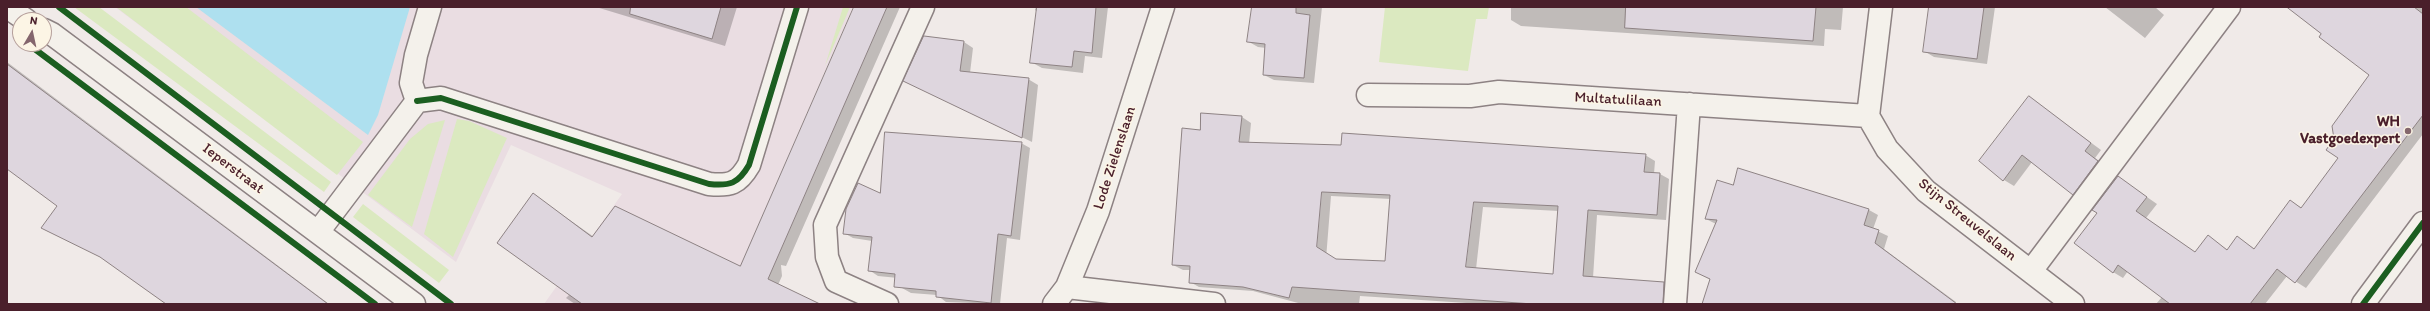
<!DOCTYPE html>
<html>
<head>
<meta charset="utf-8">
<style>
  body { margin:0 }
  #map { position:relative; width:2430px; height:311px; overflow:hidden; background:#f0eae8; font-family:Itim,sans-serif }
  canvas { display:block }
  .frame { position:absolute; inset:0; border:8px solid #4a1f2b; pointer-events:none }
  .north { position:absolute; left:12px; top:12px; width:40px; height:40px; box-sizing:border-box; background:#fcf5e5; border:1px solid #b59f9b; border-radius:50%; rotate:9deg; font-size:11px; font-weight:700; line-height:16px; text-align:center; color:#4a1f2b }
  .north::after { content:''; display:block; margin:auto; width:14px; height:18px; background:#84666d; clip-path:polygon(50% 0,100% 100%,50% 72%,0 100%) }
</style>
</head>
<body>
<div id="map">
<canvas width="2430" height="311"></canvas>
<div class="frame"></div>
<div class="north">N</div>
</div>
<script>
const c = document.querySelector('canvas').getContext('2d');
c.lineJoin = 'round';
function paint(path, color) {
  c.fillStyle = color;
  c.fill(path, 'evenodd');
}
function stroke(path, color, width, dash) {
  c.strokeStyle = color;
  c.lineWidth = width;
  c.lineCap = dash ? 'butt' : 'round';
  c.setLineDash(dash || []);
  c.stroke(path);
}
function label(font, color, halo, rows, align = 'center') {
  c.font = font + ' Itim,sans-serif';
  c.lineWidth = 3;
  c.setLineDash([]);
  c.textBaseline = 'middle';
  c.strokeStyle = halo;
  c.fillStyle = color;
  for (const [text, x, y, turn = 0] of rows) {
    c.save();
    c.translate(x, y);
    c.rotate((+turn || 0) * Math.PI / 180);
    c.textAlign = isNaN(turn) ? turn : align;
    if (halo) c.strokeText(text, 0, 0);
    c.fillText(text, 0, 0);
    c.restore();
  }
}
const built = new Path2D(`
  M115 7H853L740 267 792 304H544L622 194 511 145 456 262Z`);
const green = new Path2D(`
  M74 7H99L331 182 324 192Z
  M116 7H186L363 142 337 175Z
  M843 7H850L825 66Z
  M1385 7H1489L1487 19H1476L1468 71 1379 62Z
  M457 119 469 121 507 138 453 257 424 234Z
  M445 120 412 227 368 195 410 139 428 124Z
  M363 204 449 270 439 283 353 217Z`);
const water = new Path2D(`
  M196 7H410L378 115 368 135Z`);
const shadow = new Path2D(`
  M596 7H737L725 46Z
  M855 7H900L786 266 781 265 782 276 778 285 807 304H575L566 298 570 294 534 195 594 237 741 267Z
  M1036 7H1108L1102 58 1085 56 1083 73 1042 68 1031 62 1038 12 1035 10Z
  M1253 7H1322L1314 83 1274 80 1264 75 1266 48 1258 47 1249 42Z
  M1508 7H1843L1841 30 1825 29 1824 46 1521 26 1511 20V7Z
  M1930 7H1995L1987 64 1934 57 1924 51Z
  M2105 7H2155L2164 15 2145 38Z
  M2289 7H2423V134L2306 288 2287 276 2265 304H2156L2162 297 2128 271 2123 278 2113 272 2098 213 2118 177 2157 204 2146 218 2196 253 2208 237 2228 250 2238 238 2255 249 2290 201 2302 208 2339 158 2335 139 2371 75Z
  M964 42 973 48 970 73 1028 79 1038 85 1032 142 915 86Z
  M7 62 329 304H168L141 286 104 258 59 206 7 168Z
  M2029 97 2101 150 2095 158 2108 167 2084 200 2032 162 2014 186 2004 180Z
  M1242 117 1251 123 1249 144 1645 155 1655 161 1654 174H1660L1669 179 1666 220 1597 215 1593 278 1660 304H1482L1360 296 1359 304H1302L1253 291 1199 287 1190 282 1191 270H1183L1173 265 1201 131ZM1331 196 1391 199 1386 262 1326 259ZM1483 207 1559 211 1554 275 1476 269Z
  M1021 143 1030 148 1020 240 1007 238 1000 304 946 302 937 295 911 293 902 288 908 279 878 276 869 270 872 241 853 238 844 233 880 194Z
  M1739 169 1869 210 1878 215 1873 229 1888 236 1884 249 1956 302 1954 304H1703L1711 280 1696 272 1716 224 1706 219 1733 186Z`);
const building = new Path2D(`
  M631 7H721L712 39 630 14Z
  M854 7H887L768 279 820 304H582L497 243 533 193 592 237 615 206 740 266Z
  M1037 7H1096L1092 53 1074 51 1072 67 1030 63Z
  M1252 7H1296V13L1310 15 1304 78 1263 75 1265 44 1247 42Z
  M1626 7H1816L1813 41 1625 28Z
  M1929 7H1984L1977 59 1923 52Z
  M2287 7H2414L2423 14V115L2295 283 2277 269 2250 304H2170L2118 265 2113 273 2074 243 2097 213 2092 210 2118 176 2147 197 2136 211 2195 252 2208 235 2227 250 2237 236 2254 249 2290 200 2301 208 2338 158 2326 150 2334 139 2332 126 2369 75 2319 37 2321 34Z
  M924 36 964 41 960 71 1029 78 1022 138 903 81Z
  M7 64 158 177 328 304H166L100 257 41 228 57 206 7 169Z
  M2029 96 2091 143 2085 151 2098 161 2073 195 2022 155 2003 181 1979 161Z
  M1201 113 1242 116 1239 142 1341 145 1342 133 1646 154 1644 172 1660 173 1657 215 1588 210 1583 276 1664 282 1663 304H1533L1292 287 1289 298 1243 287 1189 283 1190 266 1172 265 1182 128 1200 130ZM1322 192 1390 195 1385 261 1336 259 1317 247ZM1474 202 1558 206 1553 274 1466 267Z
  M885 132 1022 142 1011 236 998 234 991 303 936 297V291L894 287 895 274 868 271 872 237 843 234 846 209 858 183 880 193Z
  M1738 168 1869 209 1864 225 1879 230 1875 243 1957 304H1702L1710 279 1695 272 1717 220 1705 219 1717 180 1733 185Z`);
const minor = new Path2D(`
  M7 7 26 20
  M1881 7 1868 116 1887 149 1926 191 2073 304
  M44 30 52 34 414 304
  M1368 95 1470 96 1499 92 1868 116
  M417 101 411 83 416 55 430 7
  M318 232 417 101 441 98 709 184C730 186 738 184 749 165L797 7
  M2031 271 2229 7
  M1067 287 1214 304
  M887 304 836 281 827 257 825 225 923 7
  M1054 304 1067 287 1098 211 1163 7
  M1675 304 1689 104
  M2363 304 2423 223`);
const cycleway = new Path2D(`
  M59 7 451 304
  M28 44 375 304
  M417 101 441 98 709 184C730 186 738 184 749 165L797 7
  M2363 304 2423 223`);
const markers = [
  [2408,131,4,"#84666d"]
];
const streetNames = [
  ["Multatulilaan",1618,100,3],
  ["Lode Zielenslaan",1115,158,-72],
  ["Ieperstraat",233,169,37],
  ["Stijn Streuvelslaan",1967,220,39]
];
const poiNames = [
  ["WH",2400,122],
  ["Vastgoedexpert",2400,139]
];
paint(built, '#eadde2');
paint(green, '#dbe9c0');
paint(water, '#aee0ef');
paint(shadow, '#0003');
paint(building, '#ded6de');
stroke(building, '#8d8283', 1);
stroke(minor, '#8d8283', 25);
stroke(minor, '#f4f1eb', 22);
stroke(cycleway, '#1b5e20', 6);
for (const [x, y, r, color] of markers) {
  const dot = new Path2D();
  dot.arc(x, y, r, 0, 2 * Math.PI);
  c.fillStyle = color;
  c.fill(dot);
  stroke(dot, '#fcf5e5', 1.5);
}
label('15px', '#4a1f2b', '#fcf5e5', streetNames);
label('bold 15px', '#4a1f2b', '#fcf5e5', poiNames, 'right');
</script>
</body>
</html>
